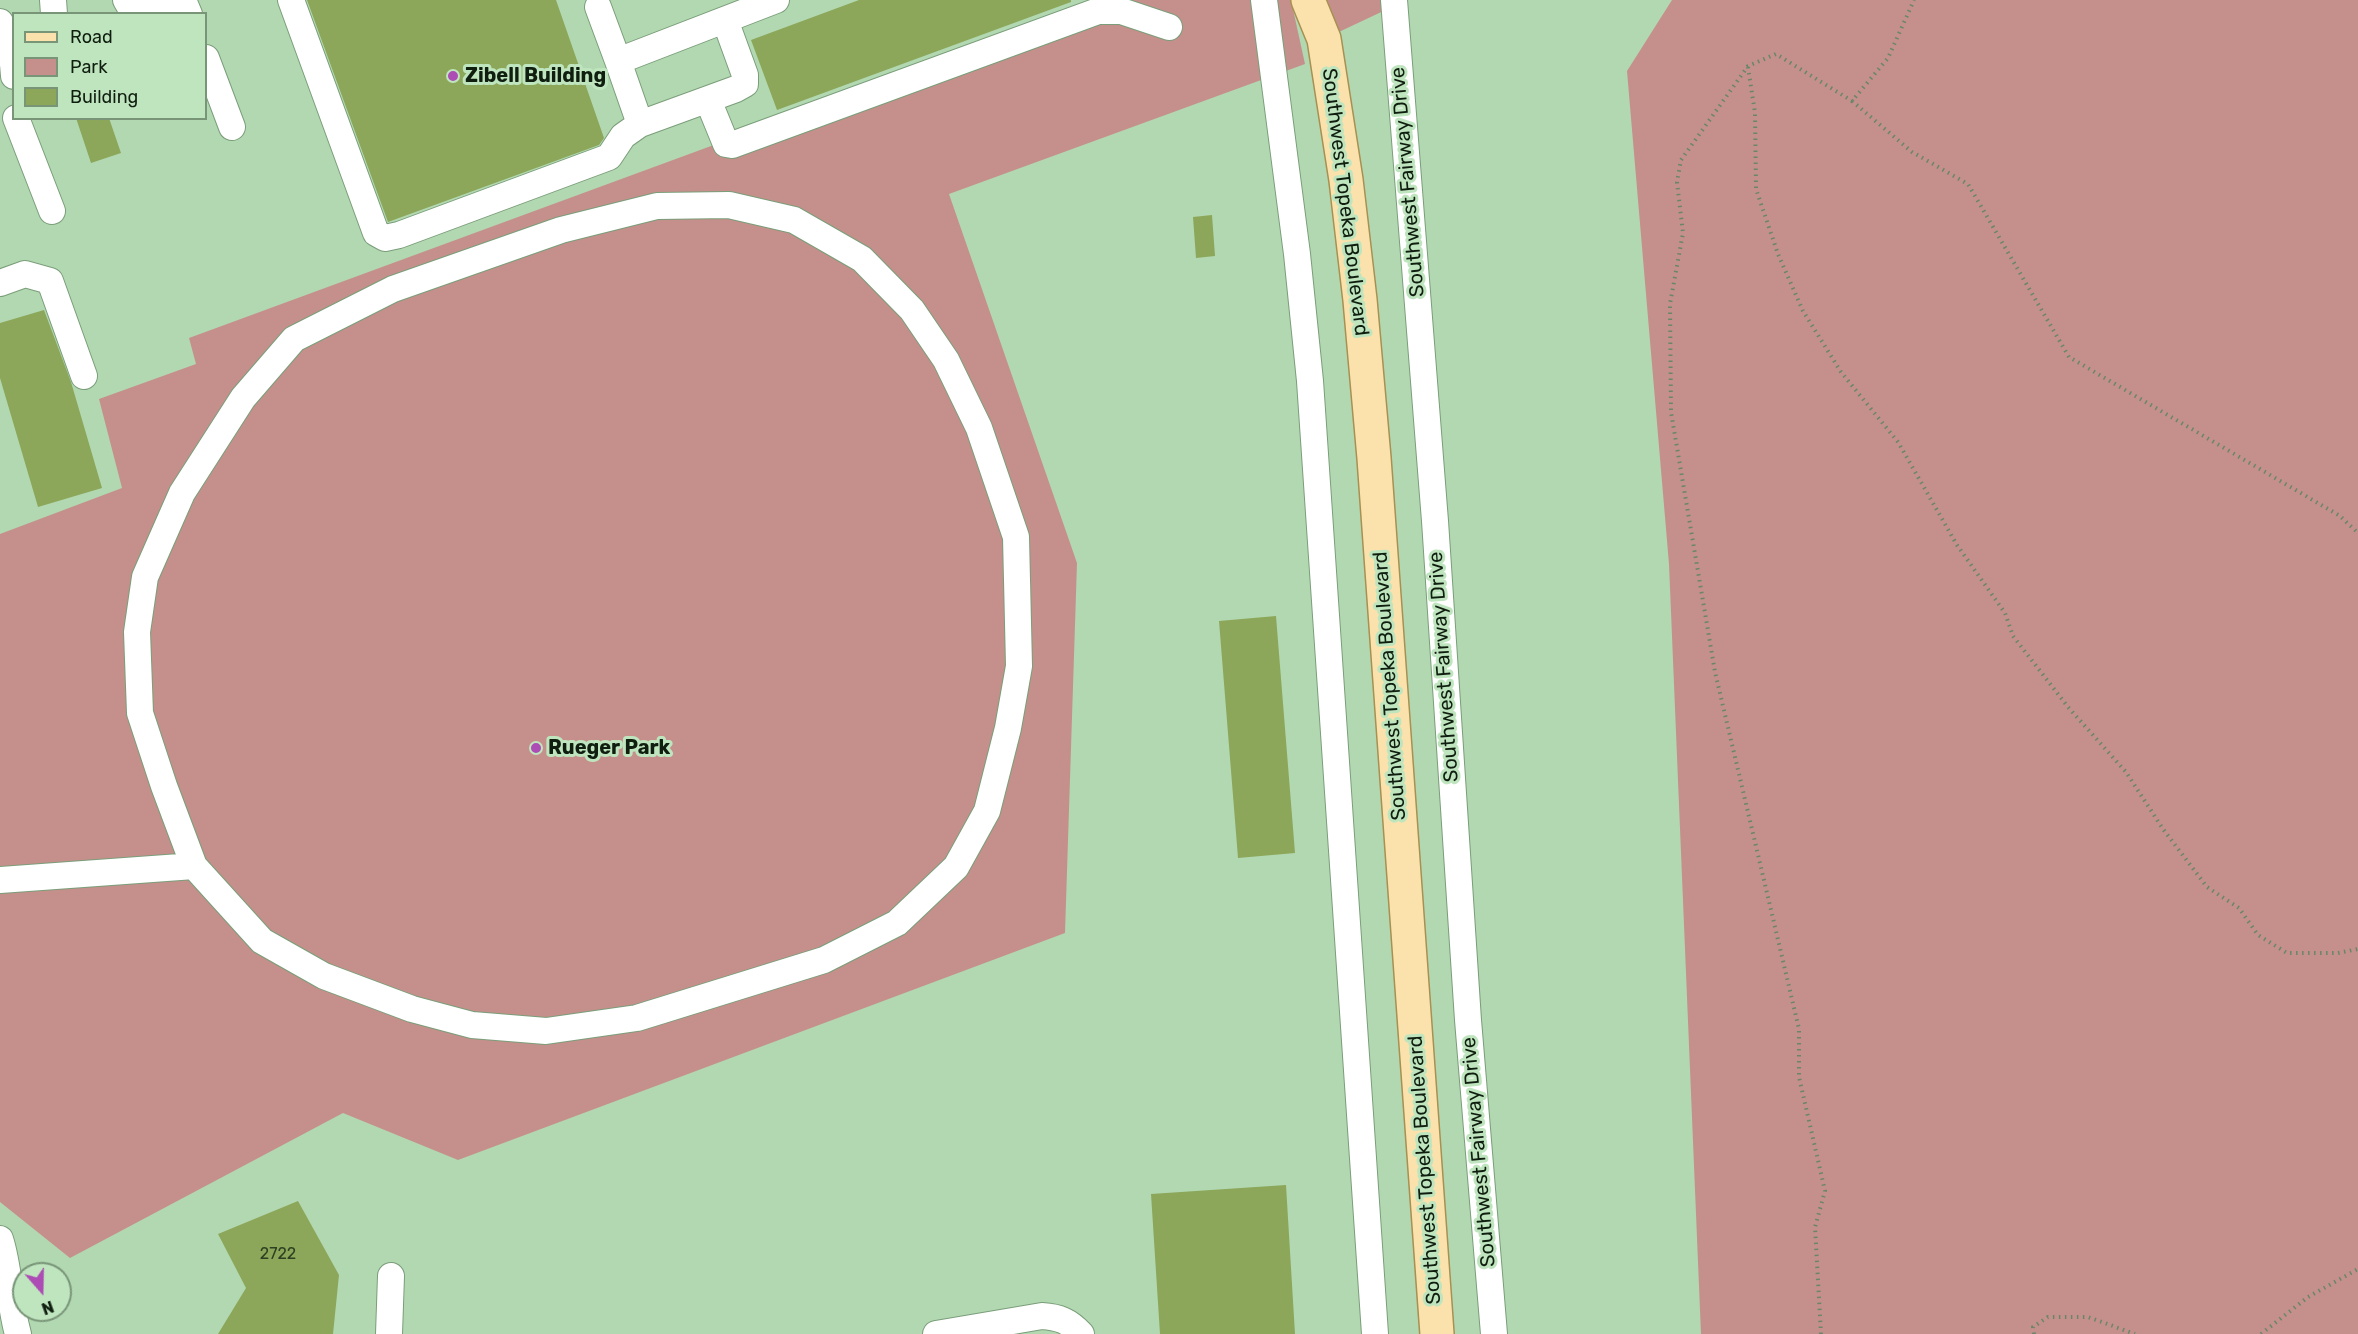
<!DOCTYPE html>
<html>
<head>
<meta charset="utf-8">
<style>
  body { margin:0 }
  #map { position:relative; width:2358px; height:1334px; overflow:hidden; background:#b2d8b1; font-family:Rubik,sans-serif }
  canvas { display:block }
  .legend { position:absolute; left:12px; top:12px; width:195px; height:108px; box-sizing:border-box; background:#bfe5be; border:2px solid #799578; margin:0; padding:8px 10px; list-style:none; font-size:18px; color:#101e10 }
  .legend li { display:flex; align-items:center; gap:12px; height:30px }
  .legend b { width:30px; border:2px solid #799578 }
  .north { position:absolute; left:12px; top:1262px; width:60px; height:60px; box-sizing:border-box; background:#bfe5be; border:2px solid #799578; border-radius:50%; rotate:160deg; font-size:16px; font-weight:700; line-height:24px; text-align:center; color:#101e10 }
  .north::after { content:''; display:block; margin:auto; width:21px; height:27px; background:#ac4cb4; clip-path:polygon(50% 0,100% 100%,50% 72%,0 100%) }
</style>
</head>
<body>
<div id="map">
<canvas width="2358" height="1334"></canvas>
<ul class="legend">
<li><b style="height:8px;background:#fbe2ad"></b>Road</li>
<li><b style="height:16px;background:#c5908b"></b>Park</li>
<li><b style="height:16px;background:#8ca759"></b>Building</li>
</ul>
<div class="north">N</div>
</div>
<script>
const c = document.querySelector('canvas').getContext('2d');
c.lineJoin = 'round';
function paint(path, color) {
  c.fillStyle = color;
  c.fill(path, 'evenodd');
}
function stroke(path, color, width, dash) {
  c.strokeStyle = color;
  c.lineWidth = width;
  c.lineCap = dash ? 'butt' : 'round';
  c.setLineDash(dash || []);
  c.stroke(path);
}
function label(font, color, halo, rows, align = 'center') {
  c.font = font + ' Rubik,sans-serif';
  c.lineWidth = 6;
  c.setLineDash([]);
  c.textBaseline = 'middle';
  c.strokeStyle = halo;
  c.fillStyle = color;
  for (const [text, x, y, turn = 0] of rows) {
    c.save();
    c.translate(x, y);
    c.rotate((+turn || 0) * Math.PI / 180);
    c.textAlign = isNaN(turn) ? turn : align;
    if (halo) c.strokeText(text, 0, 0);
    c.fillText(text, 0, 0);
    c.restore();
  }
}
const green = new Path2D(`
  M1108 0H1291L1305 64 949 194 1077 563 1065 933 458 1160 343 1113 70 1258 0 1202V534L122 488 99 399 196 364 189 338Z
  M1319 0H1394V6L1324 39Z
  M1672 0H2358V1334H1701L1669 564 1627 71Z`);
const building = new Path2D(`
  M307 0H556L604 138 599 145 388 222Z
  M859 0H1071V2L777 110 751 40Z
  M76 118H109L121 153 91 163Z
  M1212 215 1215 256 1196 258 1193 217Z
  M44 310 71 382 102 488 38 507 0 378V323Z
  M1276 616 1295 853 1238 858 1219 621Z
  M1286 1185 1295 1334H1160L1151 1194Z
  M298 1201 339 1275 333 1334H218L246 1288 218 1234Z`);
const path = new Path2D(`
  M1748 67 1755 113 1756 189 1778 254 1803 311 1841 372 1898 442 1957 545 2005 613 2013 636 2068 707 2126 772 2163 829 2207 887 2239 908 2258 935 2287 953H2338L2358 949
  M1852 101 1912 152 1968 184 2069 357 2340 516 2358 533
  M1821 1334 1815 1227 1825 1191 1799 1077V1029L1715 672 1671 412 1670 304 1683 233 1677 182 1681 160 1748 66 1776 54 1852 101 1888 58 1914 0
  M2034 1334 2033 1327 2048 1317H2088L2135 1334
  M2261 1334 2308 1297 2358 1269`);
const minor = new Path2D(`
  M53 0 54 14
  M126 0 133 12H141L171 0
  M183 0 189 14
  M291 0 376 233 385 238 399 235 609 157 623 136 640 124
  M1264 0 1297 254 1310 381 1375 1334
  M1394 0 1435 521 1468 1020 1494 1334
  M598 7 618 61
  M725 20 745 75V84L736 89 640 124 618 61 776 0
  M0 22 13 64 14 76
  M206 58 232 127
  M708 100 726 144 732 145 1098 11H1121L1169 27
  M16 118 52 211
  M729 205 794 220 862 259 912 310 946 360 979 428 1016 537 1019 666 1008 728 987 811 956 867 897 923 824 960 637 1018 546 1031 472 1025 412 1009 324 976 262 941 194 866 164 786 140 713 137 632 145 577 182 493 243 398 294 339 393 289 561 230 657 206Z
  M0 283 25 274 50 281 84 376
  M0 880 194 866
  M0 1239C10 1270 9 1303 18 1334
  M389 1334 391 1276
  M936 1334 1042 1316C1059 1317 1069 1321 1081 1334`);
const major = new Path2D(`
  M1308 0 1324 39 1346 180 1360 300 1374 458 1437 1334`);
const markers = [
  [453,76,6,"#ac4cb4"],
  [536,748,6,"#ac4cb4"]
];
const numberNames = [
  ["2722",278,1254]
];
const poiNames = [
  ["Zibell Building",465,76],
  ["Rueger Park",548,748]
];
const streetNames = [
  ["Southwest Fairway Drive",1408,182,-95],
  ["Southwest Topeka Boulevard",1345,202,83],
  ["Southwest Fairway Drive",1444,667,-94],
  ["Southwest Topeka Boulevard",1390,686,-94],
  ["Southwest Fairway Drive",1479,1152,-95],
  ["Southwest Topeka Boulevard",1425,1170,-94]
];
paint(green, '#c5908b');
paint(building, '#8ca759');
stroke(minor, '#7a9e7a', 28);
stroke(major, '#a79052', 36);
stroke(path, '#6a866a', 4, [1.5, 4.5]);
stroke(minor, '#fff', 26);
stroke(major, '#fbe2ad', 33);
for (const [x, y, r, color] of markers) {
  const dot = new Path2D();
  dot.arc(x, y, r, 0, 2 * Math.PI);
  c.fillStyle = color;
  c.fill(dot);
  stroke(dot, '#bfe5be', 2);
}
label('16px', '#2f4022', null, numberNames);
label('bold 20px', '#101e10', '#bfe5be', poiNames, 'left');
label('20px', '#101e10', '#bfe5be', streetNames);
</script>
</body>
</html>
